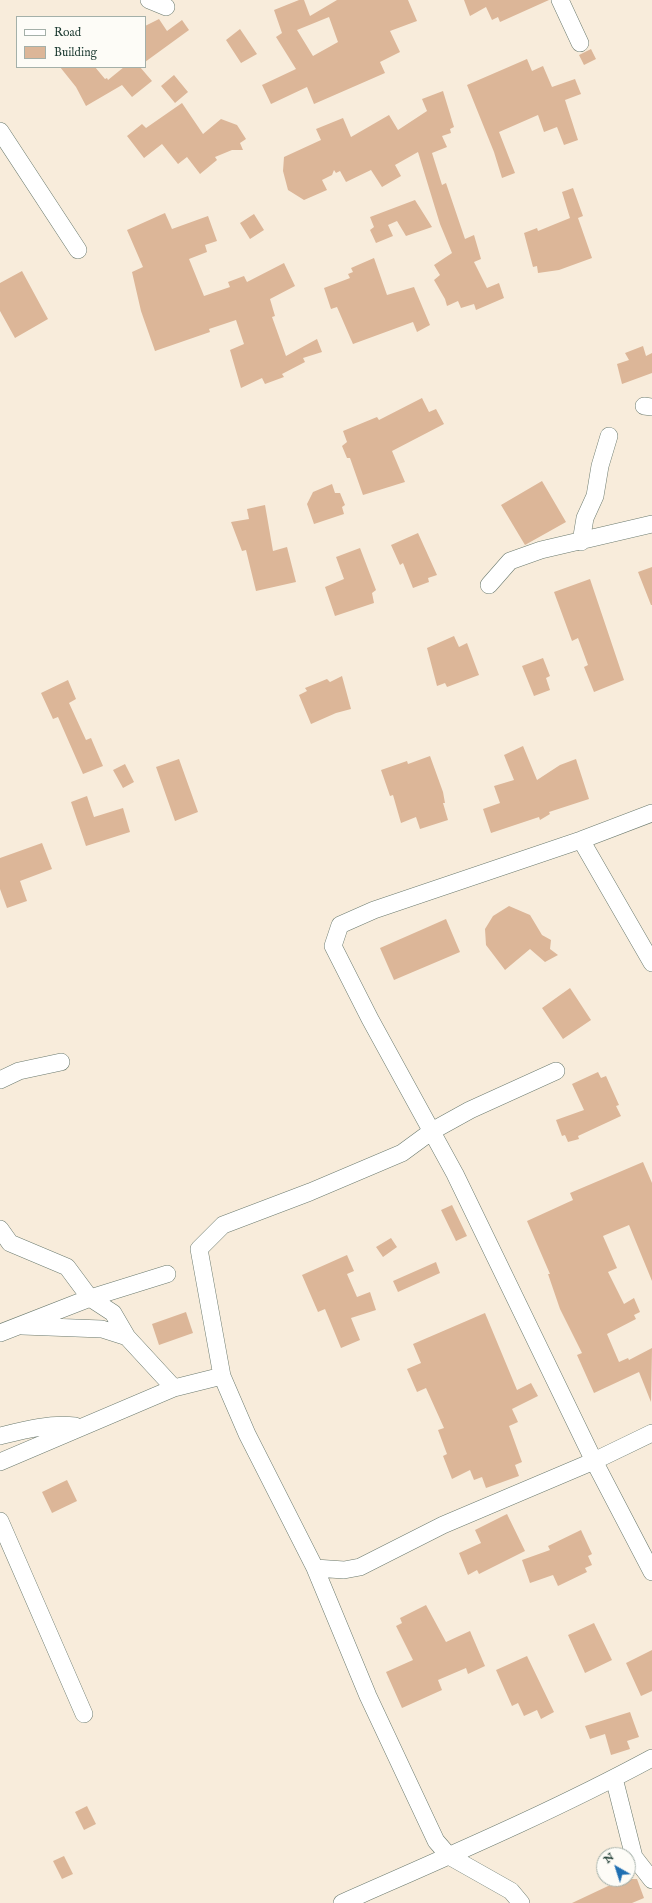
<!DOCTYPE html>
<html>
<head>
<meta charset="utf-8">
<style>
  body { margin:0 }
  #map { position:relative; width:652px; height:1903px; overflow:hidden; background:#f8ecdb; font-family:"IM FELL English",serif }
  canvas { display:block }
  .legend { position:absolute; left:16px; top:16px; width:130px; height:52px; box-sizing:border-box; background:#fdfcf7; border:1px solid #a4b0a9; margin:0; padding:5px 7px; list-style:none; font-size:12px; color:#1f3d34 }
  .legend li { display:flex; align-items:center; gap:8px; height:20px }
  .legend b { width:20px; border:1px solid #a4b0a9 }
  .north { position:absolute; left:596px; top:1847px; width:40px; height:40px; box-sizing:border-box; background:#fdfcf7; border:1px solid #a4b0a9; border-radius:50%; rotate:321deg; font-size:11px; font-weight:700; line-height:16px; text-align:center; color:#1f3d34 }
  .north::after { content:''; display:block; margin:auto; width:14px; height:18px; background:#1f6fb2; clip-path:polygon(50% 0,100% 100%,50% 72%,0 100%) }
</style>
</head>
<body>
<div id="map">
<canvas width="652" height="1903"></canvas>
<ul class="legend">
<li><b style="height:5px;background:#fff"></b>Road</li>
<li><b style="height:11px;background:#dcb698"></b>Building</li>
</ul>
<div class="north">N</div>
</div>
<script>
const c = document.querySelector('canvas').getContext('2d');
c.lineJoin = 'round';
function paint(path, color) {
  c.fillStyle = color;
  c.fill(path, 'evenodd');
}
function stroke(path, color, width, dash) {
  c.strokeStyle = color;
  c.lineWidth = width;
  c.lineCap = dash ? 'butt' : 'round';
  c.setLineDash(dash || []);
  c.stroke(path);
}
const building = new Path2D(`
  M299 0H304L310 16 337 0H408L417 21 390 31 400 52 380 62 385 73 314 104 307 87 271 104 262 85 296 69 276 37 282 33 274 10ZM329 17 338 42 313 56 297 30Z
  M464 0H549L500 22 498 17 492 20 486 7 470 16Z
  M159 19 167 31 182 20 189 30 145 62V26Z
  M240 29 257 54 241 63 226 40Z
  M591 49 596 59 584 65 579 55Z
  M527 59 532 71 543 66 552 87 575 79 581 94 565 100 578 140 564 145 557 127 544 132 538 115 499 132 515 173 502 178 494 152 467 85Z
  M60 67H95L105 79 107 78 108 80 124 67H140L152 81 132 97 122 85 86 106 76 87Z
  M174 75 188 92 175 103 161 86Z
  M443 91 454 127 450 129 451 133 442 136 447 147 432 153 442 185 446 183 465 239 474 235 481 259 474 262 487 288 499 283 504 298 476 310 474 304 461 308 458 301 447 306 445 299 434 280 440 275 434 265 452 253 440 224 418 152 395 165 401 176 382 187 371 170 346 182 340 171 336 173 334 170 332 175 322 180 327 190 304 200 288 190 283 171 284 157 321 140 316 129 343 118 351 137 389 115 398 130 427 111 422 99Z
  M182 103 203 134 221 119 237 125 246 139 240 143 243 150H232L215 157 217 160 200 174 187 157 178 164 162 144 144 158 127 136 142 124 146 128Z
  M573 188 583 216 578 218 592 258 559 270 538 273 537 266 533 267 524 233 537 228 538 231 570 218 562 192Z
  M415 200 432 227 406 236 397 221 388 225 393 236 376 243 370 230 374 227 370 217Z
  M165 213 172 229 208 216 217 241 205 245 207 252 189 259 204 296 230 287 228 282 244 276 247 282 284 263 295 286 270 299 275 316 272 317 286 356 317 339 322 352 303 358 305 362 282 374 284 377 265 384 262 378 241 388 230 350 244 344 236 320 209 329 210 332 155 351 141 311 132 272 143 267 127 230Z
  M254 214 264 230 250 239 240 223Z
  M374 258 387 295 414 287 430 325 417 332 413 322 353 344 337 307 331 309 324 288 350 278 348 274 353 272 351 268Z
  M22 271 48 319 15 338 0 311V283Z
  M643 346 646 356 652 353V373L622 384 617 364 629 360 625 353Z
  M422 398 429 412 436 409 444 424 392 451 405 482 363 495 350 458H347L342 446 347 442 343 431 377 417 379 420Z
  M542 481 566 522 525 545 501 505Z
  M332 484 335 493H340L345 505 342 507 344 514 314 524 307 504 313 492Z
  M265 505 273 551 287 547 296 582 256 591 246 550 242 551 231 522 249 519 247 509Z
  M418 533 437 575 428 578 429 582 413 588 403 563 400 565 391 545Z
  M360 548 376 590 372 593 374 603 335 616 325 587 344 579 336 557Z
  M652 567V605H651L638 572Z
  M590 579 624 680 594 692 584 667 588 665 578 638 572 641 554 592Z
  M454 636 459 647 467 643 479 675 447 687 445 683 437 686 427 648Z
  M543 658 550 676 546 678 550 690 534 696 522 666Z
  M342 676 351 709 336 713 311 724 299 695 307 691 305 688 327 679 330 682Z
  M68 680 76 699 69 703 86 740 91 738 103 766 83 774 58 717 53 719 41 693Z
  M523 746 537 780 560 765 576 759 589 799 549 812 550 814 540 820 539 817 491 833 483 809 500 803 494 786 514 780 504 755Z
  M430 756 443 792 445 803H443L448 820 420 829 416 817 401 823 393 795 390 796 381 770 407 761 408 764Z
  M179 759 198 812 175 821 156 767Z
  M125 764 134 782 123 788 113 770Z
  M87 796 94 817 123 808 130 832 86 846 71 802Z
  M42 843 52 869 20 881 27 901 7 908 0 889V858Z
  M509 906 530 915 542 935 551 940 550 949 558 955 545 962 530 949 505 970 486 945 485 929 493 916Z
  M446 919 460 952 394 980 380 948Z
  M570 988 591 1020 563 1039 542 1008Z
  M598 1072 601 1078 606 1076 619 1105 616 1106 621 1116 578 1136 579 1139 568 1142 565 1135 562 1136 556 1120 584 1110 572 1084Z
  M643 1162 652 1183V1281L629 1225 603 1236 617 1268 608 1272 624 1304 634 1298 640 1312 634 1315 636 1319 607 1334 619 1362 628 1358 629 1360 652 1348 651 1402 639 1372 594 1393 577 1355 582 1353 560 1309 548 1274H550L527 1221 573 1200 570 1193Z
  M452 1205 467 1236 456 1241 441 1210Z
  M391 1238 397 1247 383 1257 376 1247Z
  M347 1255 354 1271 347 1274 357 1297 370 1292 376 1310 351 1318 360 1340 341 1348 325 1309 318 1312 302 1275Z
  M436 1262 440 1273 398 1292 393 1281Z
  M186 1312 193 1333 159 1345 152 1324Z
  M485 1313 517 1390 531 1383 538 1396 512 1409 518 1422 509 1426 522 1462 515 1465 519 1476 486 1488 482 1477 474 1480 470 1470 452 1479 443 1456 447 1454 438 1430 444 1428 426 1388 417 1392 407 1369 421 1363 413 1344Z
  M67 1480 77 1501 52 1513 42 1492Z
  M507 1514 525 1551 479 1574 477 1570 468 1575 459 1553 481 1543 475 1530Z
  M581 1530 592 1554 588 1556 592 1565 585 1568 587 1572 558 1586 553 1575 530 1583 522 1560 550 1550 548 1546Z
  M426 1605 446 1642 470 1631 485 1666 468 1674 466 1668 438 1680 442 1690 402 1708 386 1672 413 1660 396 1626 402 1623 400 1618Z
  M594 1623 612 1660 585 1673 568 1635Z
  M652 1650V1691L641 1696 626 1663Z
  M527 1656 554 1712 541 1719 537 1710 524 1716 518 1703 512 1706 496 1670Z
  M630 1712 639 1737 627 1741 630 1749 611 1755 605 1734 590 1739 585 1726Z
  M87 1806 96 1824 84 1830 75 1812Z
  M64 1856 73 1874 62 1879 53 1861Z
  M623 1879H637L644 1898 632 1903H572Z`);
const minor = new Path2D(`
  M149 0 166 7
  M560 0 580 43
  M0 131 78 250
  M644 406 652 407
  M581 542 585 518 595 496 600 466 609 436
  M489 585 510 561 541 550 652 524
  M652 813 581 840 374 910 340 925 333 946 370 1019 455 1174 594 1461 652 1572
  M581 840 652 963
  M0 1080 19 1071 61 1062
  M0 1229 10 1243 67 1267 90 1298 113 1313 127 1337 174 1388
  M22 1326 102 1329 127 1337
  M0 1333 90 1298 167 1274
  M0 1436C24 1430 50 1423 75 1426
  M0 1462 174 1388 222 1376
  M0 1521 84 1714
  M315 1568 344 1570 360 1567 443 1525 594 1461 652 1433
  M614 1778 634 1857 652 1880
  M342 1903C446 1857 552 1812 652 1758
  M521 1903 511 1891 449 1856 436 1841 368 1696 315 1568 247 1434 222 1376 199 1249 223 1225 310 1192 402 1153 432 1131 470 1110 556 1071`);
paint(building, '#dcb698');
stroke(minor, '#6b7a6e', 18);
stroke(minor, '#fff', 17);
</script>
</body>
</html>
